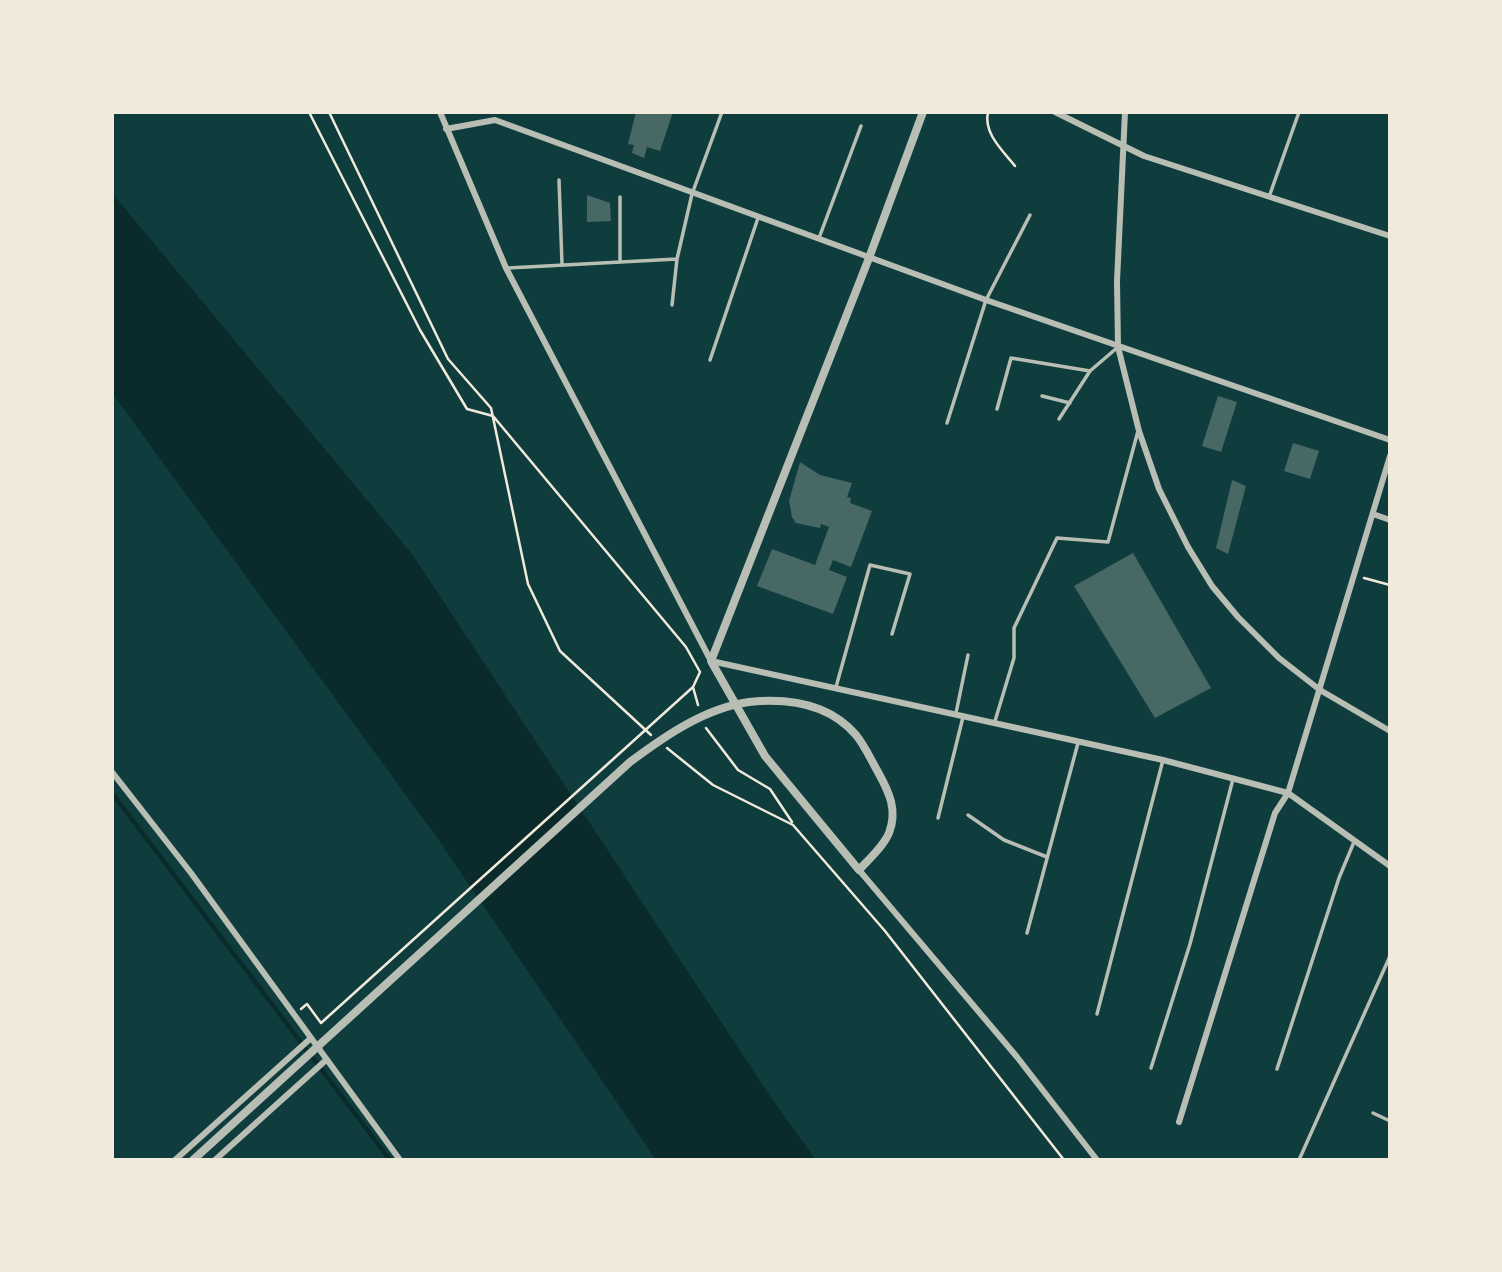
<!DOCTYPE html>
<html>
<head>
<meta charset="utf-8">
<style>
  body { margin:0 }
  #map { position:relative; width:1502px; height:1272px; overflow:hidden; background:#0f3d3e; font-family:"Source Serif 4",serif }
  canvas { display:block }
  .frame { position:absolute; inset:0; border:114px solid #f1e9da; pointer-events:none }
</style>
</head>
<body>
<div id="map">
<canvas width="1502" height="1272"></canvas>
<div class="frame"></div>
</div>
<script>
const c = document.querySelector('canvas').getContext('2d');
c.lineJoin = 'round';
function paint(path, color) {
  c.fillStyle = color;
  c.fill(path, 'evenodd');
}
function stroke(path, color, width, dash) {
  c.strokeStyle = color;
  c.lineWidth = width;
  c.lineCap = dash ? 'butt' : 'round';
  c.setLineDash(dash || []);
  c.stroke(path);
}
const water = new Path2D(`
  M112 193 412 554 772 1099 816 1160H656L438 839 112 393Z`);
const stream = new Path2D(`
  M112 793 390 1160`);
const building = new Path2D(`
  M636 112H673L660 151 647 147 644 158 632 153 634 145 628 144Z
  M587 195 610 203 611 221 587 222Z
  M1218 396 1237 402 1221 452 1202 446Z
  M1293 443 1319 451 1310 479 1284 471Z
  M800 462 820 475 852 483 847 497 851 498 850 503 872 511 851 567 833 560 829 570 847 577 833 614 757 586 772 549 815 565 829 527 821 524 820 528 796 523 792 517 789 501Z
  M1232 480 1246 486 1228 554 1216 548Z
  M1133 553 1211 688 1155 718 1074 586Z`);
const path = new Path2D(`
  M309 112 420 330 467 409 493 416 686 647 700 672 693 687 698 705
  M329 112 448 359 491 408 528 584 560 651 651 735
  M988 112C983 133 1003 151 1015 166
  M1364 578 1390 585
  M706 728 738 770 770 789 792 822
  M667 748 713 785 793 825 885 931 1064 1160
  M301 1009 307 1004 321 1023 693 687`);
const service = new Path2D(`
  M559 180 562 264
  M1269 197 1299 112
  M819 238 861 126
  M620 261V197
  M508 268 677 259
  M672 305 677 259 692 194 722 112
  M710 360 758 218
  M1042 396 1070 403
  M997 409 1011 358 1090 371 1118 347
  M1059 419 1090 371
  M947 423 986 300 1030 215
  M836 687 870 565 910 574 892 634
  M956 713 968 655
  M995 721 1014 658V628L1057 538 1108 542 1138 431
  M968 815 1004 840 1047 857
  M938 818 963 717
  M1027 933 1078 743
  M1097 1014 1163 760
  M1151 1068 1190 944 1233 779
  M1277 1069 1339 878 1354 842
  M1373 1113 1390 1121
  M1299 1160 1390 956`);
const minor = new Path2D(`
  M440 112 506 268 711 661 1163 760 1288 793 1390 866
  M1055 112 1144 156 1390 236
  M1125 112 1117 281 1118 347 1139 431 1159 489 1188 547 1212 586 1238 617 1279 658 1320 690 1390 731
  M446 129 495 120 986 300 1390 440
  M1373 514 1390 520
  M112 772 191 873 400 1160
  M859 870 1017 1057 1097 1160
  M1179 1122 1275 813 1288 793 1390 456
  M175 1160 311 1038
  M215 1160 326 1060`);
const tertiary = new Path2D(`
  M193 1160 630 762C665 736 705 708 749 702 788 698 829 704 856 735 865 746 871 760 878 772 889 792 898 810 889 833 883 847 869 859 859 870L765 756 711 661 869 258 923 112`);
paint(water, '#0a2a2b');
stroke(stream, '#0a2a2b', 4.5);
paint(building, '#486865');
stroke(path, '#f1e9da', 2.5);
stroke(service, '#b8beb3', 3.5);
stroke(minor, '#b8beb3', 6);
stroke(tertiary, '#b8beb3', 8);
</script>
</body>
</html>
